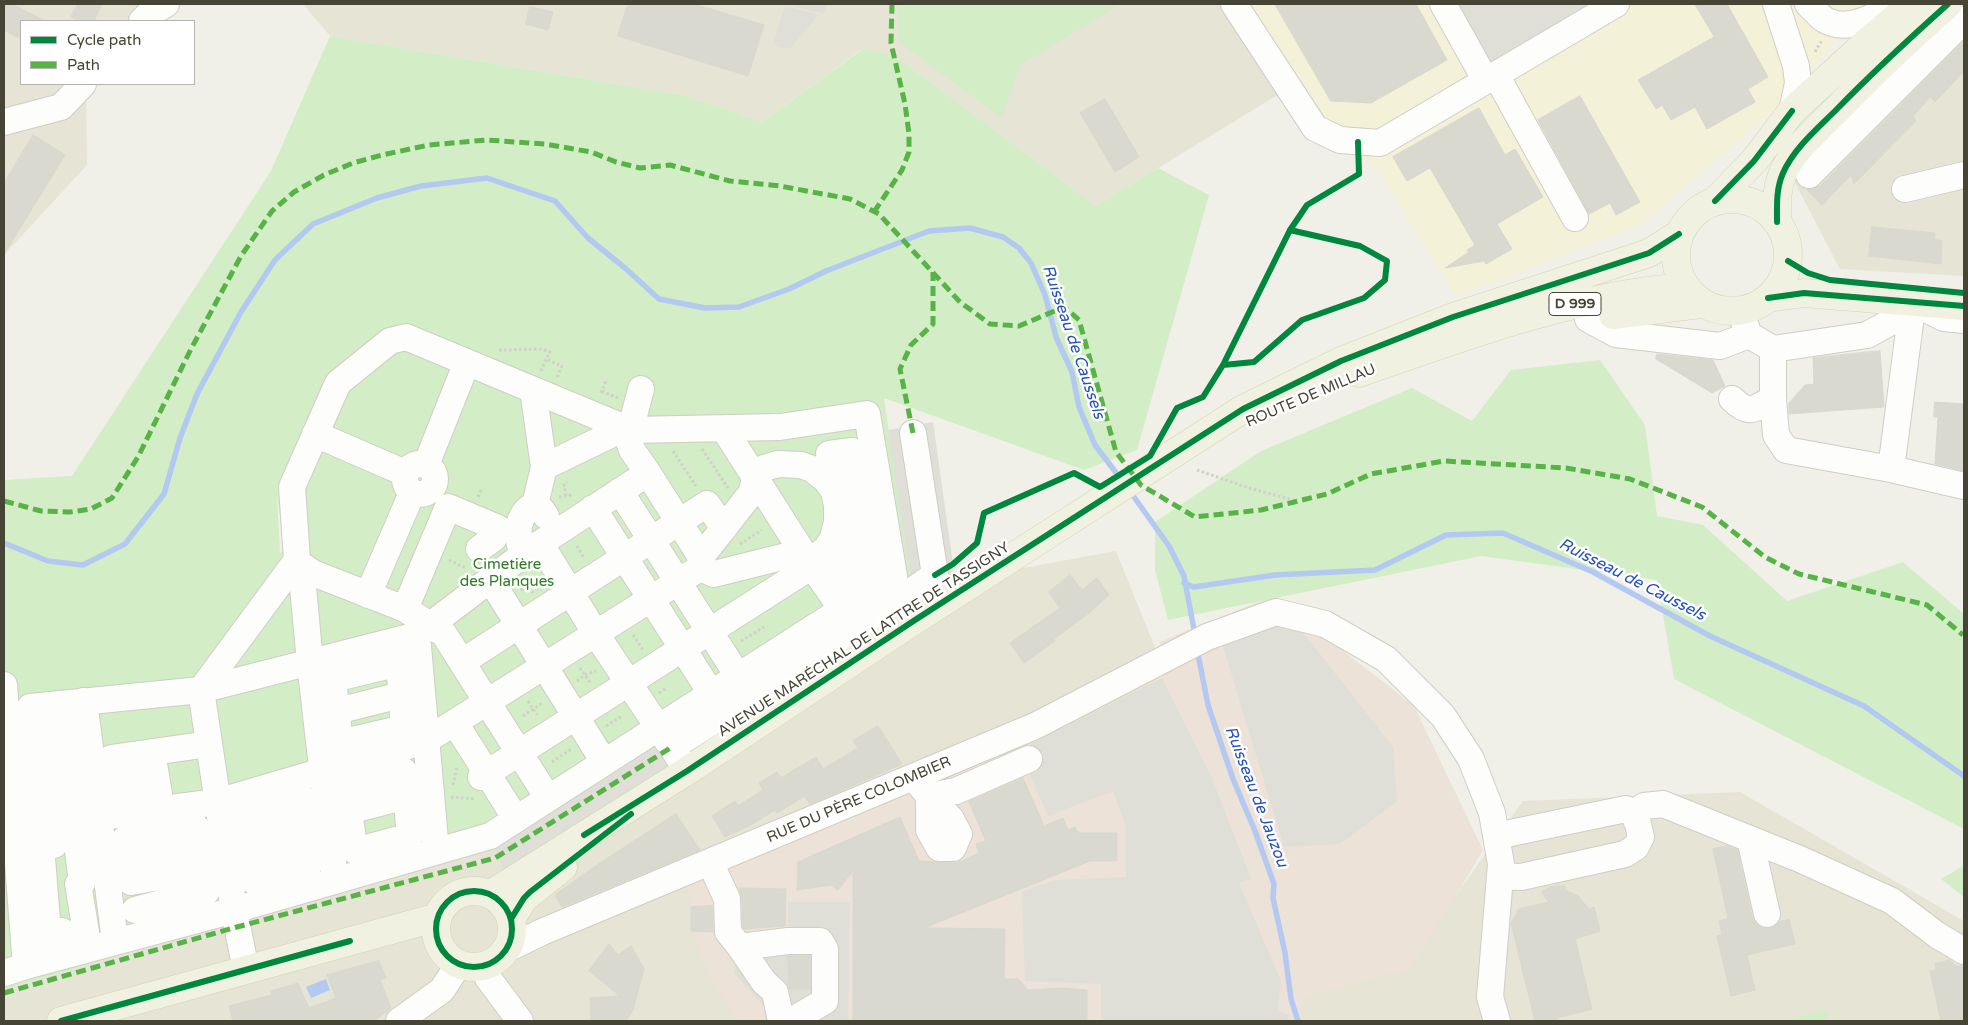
<!DOCTYPE html>
<html>
<head>
<meta charset="utf-8">
<style>
  body { margin:0 }
  #map { position:relative; width:1968px; height:1025px; overflow:hidden; background:#f0f0e8; font-family:"Varela Round",sans-serif }
  canvas { display:block }
  .frame { position:absolute; inset:0; border:5px solid #464434; pointer-events:none }
  .legend { position:absolute; left:20px; top:20px; width:175px; height:65px; box-sizing:border-box; background:#fff; border:1px solid #b5b4ae; margin:0; padding:6px 9px; list-style:none; font-size:15px; color:#464434 }
  .legend li { display:flex; align-items:center; gap:10px; height:25px }
  .legend b { width:25px; border:1px solid #b5b4ae }
</style>
</head>
<body>
<div id="map">
<canvas width="1968" height="1025"></canvas>
<div class="frame"></div>
<ul class="legend">
<li><b style="height:6px;background:#00873e"></b>Cycle path</li>
<li><b style="height:6px;background:#57b346"></b>Path</li>
</ul>
</div>
<script>
const c = document.querySelector('canvas').getContext('2d');
c.lineJoin = 'round';
function paint(path, color) {
  c.fillStyle = color;
  c.fill(path, 'evenodd');
}
function stroke(path, color, width, dash) {
  c.strokeStyle = color;
  c.lineWidth = width;
  c.lineCap = dash ? 'butt' : 'round';
  c.setLineDash(dash || []);
  c.stroke(path);
}
function label(font, color, halo, rows, align = 'center') {
  c.font = font + ' "Varela Round",sans-serif';
  c.lineWidth = 5;
  c.setLineDash([]);
  c.textBaseline = 'middle';
  c.strokeStyle = halo;
  c.fillStyle = color;
  for (const [text, x, y, turn = 0] of rows) {
    c.save();
    c.translate(x, y);
    c.rotate((+turn || 0) * Math.PI / 180);
    c.textAlign = isNaN(turn) ? turn : align;
    if (halo) c.strokeText(text, 0, 0);
    c.fillText(text, 0, 0);
    c.restore();
  }
}
const residential = new Path2D(`
  M4 4H155L132 21H21V84H86L87 165 4 255Z
  M303 4H1243L1289 88 1096 206 894 55 862 49 762 122 687 96 330 36Z
  M1964 25V276L1840 269 1793 179Z
  M1116 551 1291 984 1407 964 1523 801 1740 792 1964 921V1021H4V989L495 848 506 877 953 581Z`);
const commercial = new Path2D(`
  M1243 4H1867L1782 103 1642 224 1456 297 1380 175 1289 88Z`);
const medical = new Path2D(`
  M1273 596 1414 706 1483 850 1413 968 1305 996 1298 1021H737L710 980 691 931V907L686 882 1170 667 1159 642Z`);
const green = new Path2D(`
  M898 4H1121L1020 65 1002 118 899 42Z
  M330 36 687 96 762 122 863 49 894 55 1096 206 1158 168 1209 195 1137 450 1084 470 884 398 911 581 495 848 4 989V480L72 476 271 171ZM277 496 285 550 280 553Z
  M1600 360 1645 425 1657 516 1703 525 1787 601 1903 562 1964 614V829L1674 679 1657 580 1481 556 1168 620 1155 570V522L1261 451 1412 388 1472 421 1511 370Z
  M1964 865V897L1941 879Z
  M1826 1010 1829 1021H1784Z`);
const parking = new Path2D(`
  M786 4H827L824 14Z
  M1443 4H1589L1480 69Z
  M785 6 818 15 790 49 773 44Z
  M933 422 953 564V581L506 877 495 848 911 581 888 430Z
  M1267 604 1298 626 1393 747 1397 801 1340 844 1284 847 1219 633Z
  M1162 678 1211 776 1251 879 1239 883 1281 981 1278 1011 1290 1015 1288 1021H1101V984L1025 981 1022 892 1056 880 1126 877V827L1113 791 1048 816 1019 750Z
  M788 902H850L848 1021H765L764 1006 734 973 740 947 788 941Z`);
const water = new Path2D(`
  M326 979 330 990 311 998 306 987Z`);
const stream = new Path2D(`
  M1129 490 1169 546 1184 576 1195 635
  M4 543 48 561 83 565 125 544 164 494 180 438 197 394 241 312 275 260 313 224 377 198 421 186 487 178 555 201 588 238 625 268 659 299 705 308 739 307 789 289 826 271 929 231 970 228 1003 237 1019 248 1031 263 1045 295 1056 337 1072 372 1079 407 1095 445 1120 478
  M1184 583 1194 587 1275 575 1375 570 1446 535 1503 533 1593 572 1710 636 1864 706 1964 776
  M1197 649 1208 705 1233 779 1255 831 1274 884 1273 898 1285 953 1291 999 1298 1021`);
const building = new Path2D(`
  M4 4H12L45 21H21V39L4 30Z
  M78 4H102L94 21H79L71 17Z
  M628 4H694L764 25 748 76 618 36Z
  M1275 4H1416L1447 60 1371 103 1331 101Z
  M1695 4H1727L1768 77 1748 89 1755 102 1707 129 1695 107 1671 120 1662 105 1656 109 1638 80 1714 37Z
  M530 7 553 12 548 30 526 24Z
  M1964 41V71L1935 102 1930 97 1913 116 1916 121 1854 184 1851 175 1822 205 1807 190 1813 189 1820 186Z
  M1580 96 1640 202 1616 215 1610 203 1589 214 1538 120Z
  M1105 99 1139 157 1115 172 1080 113Z
  M1479 108 1505 155 1515 149 1543 197 1497 224 1512 249 1486 264 1484 261 1445 268 1469 252 1467 250 1475 245 1430 168 1407 181 1393 157Z
  M33 135 65 155 4 254V184Z
  M1872 227 1935 233 1934 239 1942 241 1941 264 1869 256Z
  M1880 351 1884 407 1789 414V403L1805 385 1814 384 1813 358Z
  M1657 354 1713 360 1725 386 1712 393 1656 359Z
  M1935 402 1964 404V471L1935 464 1938 417H1934Z
  M1070 575 1082 590 1097 578 1109 595 1089 613 1054 639 1055 641 1024 663 1010 643 1060 608 1049 592Z
  M878 726 902 764 810 804 805 796 777 813 775 810 749 826 725 837 712 816 735 801 738 806 763 790 759 783 777 772 781 778 816 757 823 769 858 748 853 741Z
  M1023 778 1044 826 1063 818 1068 830 1075 827 1078 833H1117V861H1090L924 928 1005 929 1004 979H1018L1028 990 1062 988 1087 990V1021H853V871L838 890 832 885 797 890 798 862 900 817 919 861 953 863 962 861 979 853 976 844 986 841 969 802Z
  M676 814 700 850 562 907 555 895 597 865Z
  M1727 846 1737 850 1752 917 1756 924 1762 928 1770 929 1779 922 1789 919 1795 944 1747 955 1755 990 1731 996 1717 936 1722 935 1719 921 1728 918 1713 849Z
  M1565 886V890L1578 896 1589 909 1594 907 1600 931 1575 939 1592 1009 1557 1018 1558 1021H1535L1511 923 1519 909 1549 902 1541 892 1550 887Z
  M739 888 786 889 785 926 745 929 743 927 742 898Z
  M712 906 713 932 691 931V907Z
  M609 944 618 955 631 946 644 969 633 1010 626 1021H591L590 998 620 996 589 971Z
  M788 956H810V989H790Z
  M1950 960 1956 966H1964V1021H1941L1930 971 1936 970 1935 964Z
  M379 961 386 978 380 980 391 1008 374 1021H233L229 1006 272 995 271 991 298 983 309 1008 336 998 327 975Z`);
const path = new Path2D(`
  M1815 52 1822 40
  M499 350 541 349 550 352 546 359
  M541 371 546 359 562 366 557 377
  M602 391 618 398
  M601 393 607 379
  M702 449 728 488
  M673 451 696 486
  M1197 470 1249 488 1297 501
  M566 496 564 484 567 482
  M478 497 481 490
  M559 497 573 495
  M740 544 762 530
  M577 546 584 558
  M449 560 466 568
  M524 579 533 593
  M521 590 537 580
  M633 635 643 650
  M741 641 764 627
  M580 668 591 684
  M577 681 585 675 596 671
  M659 693 667 688
  M528 701 537 715
  M523 716 542 703
  M606 726 622 716
  M552 762 571 749
  M453 785 457 767
  M451 797 475 799`);
const minor = new Path2D(`
  M1234 4 1315 128 1340 140 1380 143 1616 4
  M1443 4 1486 81
  M1776 4 1796 66 1798 83 1792 111
  M1808 4C1813 9 1819 16 1825 20 1848 33 1876 16 1895 4
  M142 21 149 14 166 4
  M1496 75 1575 218
  M4 122 61 107 83 84
  M1809 175 1964 20
  M1905 189 1964 175
  M1740 311 1749 335 1773 349 1867 335 1900 317 1911 316 1912 302 1944 318 1964 320
  M1588 319 1616 334 1720 346 1749 335
  M1773 349V399L1776 435 1786 450 1891 469 1964 486
  M641 389 628 439 632 450 648 473
  M533 390 544 467 535 505
  M1732 399C1750 416 1753 409 1773 399
  M728 428V435L805 556 842 609
  M315 434 405 473
  M405 479a15 15 0 1 1 30 0a15 15 0 1 1-30 0Z
  M426 465 467 362
  M544 467 608 436 615 425
  M1891 469 1911 316
  M620 491 738 676
  M593 508 711 693
  M540 543 596 634 668 742
  M524 554C515 539 516 512 535 505L541 509 546 516
  M297 560 301 565 310 663 335 880
  M301 565 313 573 405 609 444 634 548 798
  M837 578 842 585 871 566 863 527
  M490 579 604 762
  M825 585 837 578 835 571 847 557 863 527 860 502 851 476 829 454 852 451 855 467 851 476
  M368 595 412 493
  M405 609 448 507 498 528 494 538 479 549
  M417 635 436 851
  M462 662 707 504 724 528
  M399 663 404 728 340 743 333 679Z
  M4 685 26 966 4 973
  M84 701 115 941
  M337 711 401 695
  M455 723 516 819
  M152 752 159 794
  M132 755 138 800
  M687 771 672 747 804 664 935 575 913 433
  M916 776 919 784 929 796 956 791 1029 759
  M481 777 812 566
  M929 796 951 819 959 834 953 848H939L929 830Z
  M303 799 311 862 252 880 244 813Z
  M118 804 111 758 209 744
  M67 809 58 810 51 727 65 726 74 807 67 809 69 835
  M349 811 407 796
  M1633 813 1644 806 1663 804 1802 860 1892 901 1937 935 1964 951
  M284 824 290 868
  M39 825 217 802 425 741 700 568 701 557 752 492 755 477 764 468 778 464 801 465 812 469 826 480 834 491 837 506V522L833 538 826 549 814 558 786 556 714 574 700 568
  M265 827 271 874
  M306 827 350 819 346 787 404 771 410 836 355 851 350 819
  M230 832 306 821
  M1496 836 1626 809 1633 813 1638 824 1641 837 1636 847 1625 854 1521 877 1500 876
  M1750 839 1767 914
  M54 845 53 837 76 835 82 883
  M128 857 199 847
  M710 862 727 899 728 932 740 947 788 941H820L825 949V1001L791 1021
  M129 872 125 839 196 827 207 891 135 910
  M131 882 221 866
  M62 931 63 940 86 932 78 884
  M740 947 764 982 775 992 781 1021
  M507 949 542 932 1035 726 1207 637 1276 612 1325 624 1386 659 1443 716 1471 759 1492 813 1501 864 1490 997 1497 1021
  M26 966 234 910 490 836 894 576 867 414 780 427 630 430 406 337 390 341 338 383 292 487 297 560 201 690 30 707 50 958
  M484 966 488 978 520 1021
  M246 970 234 910 201 690 417 635 524 554 648 473 701 557
  M399 1021 442 990 459 964`);
const major = new Path2D(`
  M1676 255a56 56 0 1 1 112 0a56 56 0 1 1-112 0Z
  M1715 201 1754 161 1792 111 1866 43 1912 4
  M1777 222C1777 204 1776 189 1783 173 1794 148 1818 128 1837 109 1873 72 1910 38 1948 4
  M1768 298 1804 293 1964 306
  M1613 315 1700 304
  M1359 373C1465 336 1571 296 1684 287
  M436 929a38 38 0 1 1 76 0a38 38 0 1 1-76 0Z
  M491 894 687 771 915 620 1243 409 1341 361 1453 317 1649 253 1679 234
  M511 919 524 898 563 867
  M61 1021 438 917`);
const quiet = new Path2D(`
  M874 212 902 170 909 152V134L905 104 891 43 892 4
  M913 433 900 369 911 345 933 324V272
  M4 501 41 511 70 512 91 509 112 498 138 457 191 349 241 256 272 211 294 192 324 175 353 163 382 155 429 145 487 140 545 144 591 152 616 162 640 168 670 165 730 181 780 186 850 199 879 214 960 302 990 324 1019 326 1064 307 1079 320 1116 452 1141 485 1195 517 1261 510 1327 494 1371 474 1444 461 1566 468 1630 479 1702 507 1765 557 1799 574 1927 605 1963 635
  M4 993 237 927 495 858 672 747`);
const cycleway = new Path2D(`
  M1715 201 1754 161 1792 111
  M1777 222C1777 204 1776 189 1783 173 1794 148 1818 128 1837 109 1873 72 1910 38 1948 4
  M1788 261 1808 273 1830 280 1964 293
  M1768 298 1804 293 1964 306
  M1223 365 1290 230
  M935 575 953 564 977 543 984 513 1074 473 1100 487 1150 456 1177 408 1203 397 1223 365 1254 362 1302 320 1364 298 1385 280 1387 261 1360 246 1290 230 1307 205 1359 174 1358 142
  M584 835 687 771 915 620 1243 409 1341 361 1453 317 1649 253 1679 234
  M436 929a38 38 0 1 1 76 0a38 38 0 1 1-76 0Z
  M511 919 524 898 530 892 631 814
  M61 1021 350 941`);
const shields = [
  [1575,304,52]
];
const shieldNames = [
  ["D 999",1575,304]
];
const streetNames = [
  ["ROUTE DE MILLAU",1311,396,-23],
  ["AVENUE MARÉCHAL DE LATTRE DE TASSIGNY",864,640,-33],
  ["RUE DU PÈRE COLOMBIER",859,800,-23]
];
const parkNames = [
  ["Cimetière",507,565],
  ["des Planques",507,582]
];
const waterNames = [
  ["Ruisseau de Caussels",1073,342,71],
  ["Ruisseau de Caussels",1632,580,27],
  ["Ruisseau de Jauzou",1256,797,69]
];
paint(residential, '#e5e4d5');
paint(commercial, '#f4f1d9');
paint(medical, '#ece2d7');
paint(green, '#d3edc6');
paint(parking, '#dfdfd8');
paint(water, '#b4c9f1');
stroke(stream, '#b4c9f1', 5.5);
paint(building, '#dad9d0');
stroke(building, '#d8d8ce', 1);
stroke(minor, '#cecec5', 28);
stroke(major, '#d4d3b4', 29);
stroke(path, '#d1d0c9', 3, [2.5, 2.5]);
stroke(minor, '#fdfdfc', 26);
stroke(major, '#f1f1e2', 28);
stroke(quiet, '#57b346', 5, [10, 5]);
stroke(cycleway, '#00873e', 6);
for (const [x, y, w] of shields) {
  const box = new Path2D();
  box.roundRect(x - w / 2, y - 11.5, w, 23, 4);
  c.fillStyle = '#fff';
  c.fill(box);
  stroke(box, '#464434', 1);
}
label('bold 14px', '#464434', null, shieldNames);
label('15px', '#464434', '#fff', streetNames);
label('15px', '#2c7c23', '#fff', parkNames);
label('italic 16px', '#2552b9', '#fff', waterNames);
</script>
</body>
</html>
